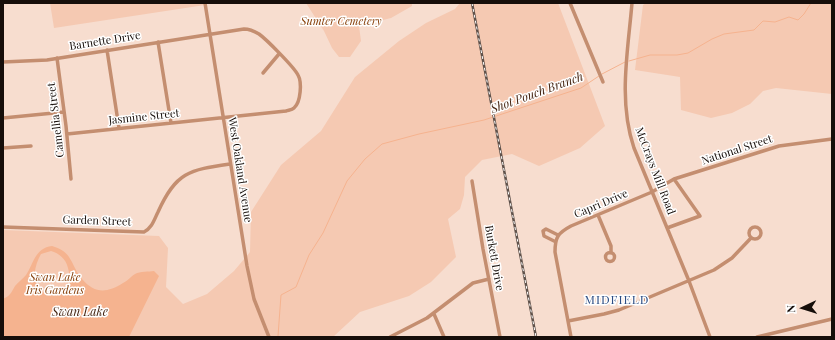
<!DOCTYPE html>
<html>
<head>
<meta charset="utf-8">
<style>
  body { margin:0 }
  #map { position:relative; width:835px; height:340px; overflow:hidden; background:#f7ddcf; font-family:"Playfair Display",serif }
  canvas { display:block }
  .frame { position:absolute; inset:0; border:4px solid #160e0a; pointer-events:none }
  .north { position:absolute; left:783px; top:288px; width:40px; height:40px; -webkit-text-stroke:3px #fff; paint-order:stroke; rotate:266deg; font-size:11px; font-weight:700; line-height:16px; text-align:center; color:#160e0a }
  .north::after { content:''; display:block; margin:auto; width:14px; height:18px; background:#160e0a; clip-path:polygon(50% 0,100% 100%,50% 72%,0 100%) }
</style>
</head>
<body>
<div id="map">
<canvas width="835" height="340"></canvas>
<div class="frame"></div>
<div class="north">N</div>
</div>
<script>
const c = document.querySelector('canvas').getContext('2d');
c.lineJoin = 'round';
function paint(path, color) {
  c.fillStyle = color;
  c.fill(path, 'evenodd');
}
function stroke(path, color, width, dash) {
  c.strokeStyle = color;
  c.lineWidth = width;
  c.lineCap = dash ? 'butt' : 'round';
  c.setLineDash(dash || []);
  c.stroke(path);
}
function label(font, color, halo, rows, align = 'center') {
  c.font = font + ' "Playfair Display",serif';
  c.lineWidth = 3;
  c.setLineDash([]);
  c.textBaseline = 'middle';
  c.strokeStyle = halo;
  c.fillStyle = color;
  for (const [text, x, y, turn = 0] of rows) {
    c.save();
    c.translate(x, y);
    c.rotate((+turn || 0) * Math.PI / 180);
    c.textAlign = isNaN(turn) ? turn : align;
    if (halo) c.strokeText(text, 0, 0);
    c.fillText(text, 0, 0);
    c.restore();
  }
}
const green = new Path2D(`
  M50 3H205V5L54 28Z
  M306 3H412V6L391 18 359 26 361 41 350 57H339L332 48 324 31Z
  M460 3H558L605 126 580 148 539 166 512 154 482 160 465 177 464 195 460 209 448 219 456 257 431 282 409 296 360 312 333 337H3V230L159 236 168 248 166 287 183 304 207 294 234 271 250 252 251 212 281 165 321 131 355 77 399 41 426 23 455 9Z
  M646 3H832V94L776 88 763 91 750 104 732 113 711 118 681 110 680 77 635 70 643 5Z`);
const water = new Path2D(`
  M52 246C73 252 70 264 82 279 95 294 107 293 123 283 128 281 131 276 135 274 140 271 149 272 154 271L159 276 129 337H3V299C10 296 11 293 15 286 18 282 23 279 26 275 34 263 35 248 52 246ZM51 251C59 253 66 259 68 268 80 312 15 301 41 254Z`);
const stream = new Path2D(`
  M629 61 650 55H677L688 53 712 39 724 34 754 30 763 21 775 22 789 17 798 20 804 14 811 3
  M602 74 625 62
  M277 337 278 336 281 295 296 287 309 255 323 233 347 181 365 159 382 144 419 134 484 120 581 88 599 76`);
const minor = new Path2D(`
  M205 3 247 266 254 299 269 337
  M570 3 603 82
  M632 3C628 51 618 101 634 148L689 281 710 337
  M158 42 171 123
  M107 50 119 128
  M57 58 66 126 71 179
  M3 62 47 60 244 29C249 29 254 31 259 34 266 39 294 67 298 75 302 82 301 102 294 108 292 110 289 110 286 111L67 134
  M263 73 279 54
  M3 118 64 112
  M3 148 31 146
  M472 181 483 249 500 337
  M598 215 611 246V253
  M3 227 144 232C152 228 154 220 158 212 176 172 189 170 230 164
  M749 233a6 6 0 1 1 12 0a6 6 0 1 1-12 0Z
  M667 228 700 216 674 179
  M556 242 544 236 543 231 546 229 558 235
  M605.5 257a4.5 4.5 0 1 1 9 0a4.5 4.5 0 1 1-9 0Z
  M434 314 444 337
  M568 321 604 314 619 310 714 270 732 258 751 238
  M390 337 427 318 473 283 489 279
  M571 337 555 252C555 237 558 233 571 226L652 192 674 179 779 146 832 139
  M757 337 832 319`);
const rail = new Path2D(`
  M472 3 536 337`);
const parkNames = [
  ["Sumter Cemetery",341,22],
  ["Swan Lake",55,278],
  ["Iris Gardens",55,291]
];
const streetNames = [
  ["Barnette Drive",105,41,-9],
  ["Jasmine Street",144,117,-6],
  ["Camellia Street",56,120,-97],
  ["National Street",737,150,-18],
  ["West Oakland Avenue",240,170,81],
  ["McCrays Mill Road",655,171,69],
  ["Capri Drive",601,204,-23],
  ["Garden Street",97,221,2],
  ["Burkett Drive",494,258,80]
];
const waterNames = [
  ["Shot Pouch Branch",537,93,-20],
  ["Swan Lake",80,312]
];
const neighbourhoodNames = [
  ["MIDFIELD",617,300]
];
paint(green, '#f5c9b2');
paint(water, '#f5b38f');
stroke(stream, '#f5b38f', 1);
stroke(minor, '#c48e70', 3.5);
stroke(rail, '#5f514a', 2.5);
stroke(rail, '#fff', 1, [3]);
label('italic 11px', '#863e07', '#fff', parkNames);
label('11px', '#160e0a', '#fff', streetNames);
label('italic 12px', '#452411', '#fff', waterNames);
c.letterSpacing = '1px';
label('12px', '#2b4c83', '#fff', neighbourhoodNames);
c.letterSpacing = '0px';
</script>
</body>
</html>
